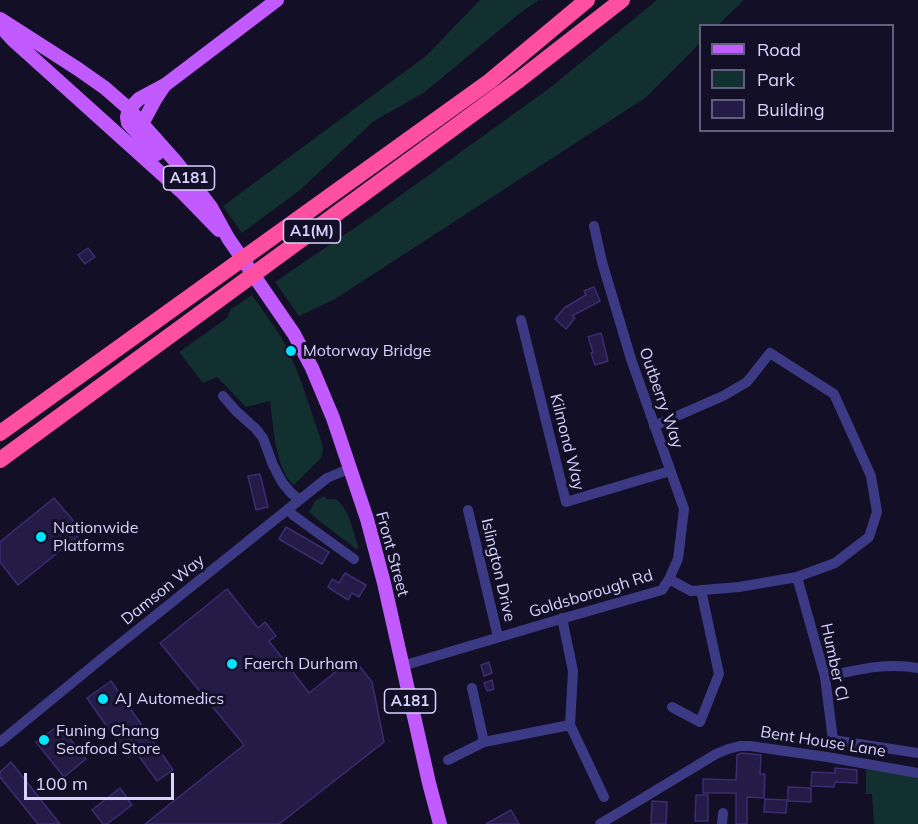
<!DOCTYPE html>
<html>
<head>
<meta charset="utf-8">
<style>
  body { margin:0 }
  #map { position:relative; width:918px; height:824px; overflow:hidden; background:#130f26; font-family:Mulish,sans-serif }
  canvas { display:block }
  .legend { position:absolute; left:699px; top:24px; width:195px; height:108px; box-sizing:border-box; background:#130f26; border:2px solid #625e7d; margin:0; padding:8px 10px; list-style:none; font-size:18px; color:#d9d4ff }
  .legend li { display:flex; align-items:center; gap:12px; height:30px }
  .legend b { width:30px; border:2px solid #625e7d }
  .scale { position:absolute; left:24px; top:773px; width:150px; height:27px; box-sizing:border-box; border:3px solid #d9d4ff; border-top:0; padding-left:8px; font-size:18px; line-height:21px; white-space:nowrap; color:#d9d4ff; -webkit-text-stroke:4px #130f26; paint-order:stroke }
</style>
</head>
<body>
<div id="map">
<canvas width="918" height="824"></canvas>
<ul class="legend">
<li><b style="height:8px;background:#c25bff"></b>Road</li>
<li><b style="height:16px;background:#12302f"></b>Park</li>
<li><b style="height:16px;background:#241b47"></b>Building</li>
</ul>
<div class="scale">100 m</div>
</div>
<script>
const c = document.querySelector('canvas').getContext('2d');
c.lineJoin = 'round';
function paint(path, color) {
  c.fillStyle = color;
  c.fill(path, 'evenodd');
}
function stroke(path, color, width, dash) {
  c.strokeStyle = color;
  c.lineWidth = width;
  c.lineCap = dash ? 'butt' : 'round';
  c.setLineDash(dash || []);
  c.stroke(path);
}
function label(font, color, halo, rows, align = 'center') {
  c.font = font + ' Mulish,sans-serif';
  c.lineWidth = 6;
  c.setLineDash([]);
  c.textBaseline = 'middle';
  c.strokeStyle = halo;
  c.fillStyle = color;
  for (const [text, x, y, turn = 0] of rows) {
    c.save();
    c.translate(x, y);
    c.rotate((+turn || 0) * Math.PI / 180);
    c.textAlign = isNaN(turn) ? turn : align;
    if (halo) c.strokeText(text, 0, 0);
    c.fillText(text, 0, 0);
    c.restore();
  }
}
const green = new Path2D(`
  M480 0H539L520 13 425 92 374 121 300 190 242 233 223 206 426 56Z
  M657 0H744L718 25 700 26V43L645 98 335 299 299 316 275 282 372 216 551 87Z
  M252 295C264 312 276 328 286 346 301 376 310 409 321 440L323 449 321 458 294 485C275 470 273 423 270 401L246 407 217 377 203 383 179 352 227 318 231 309Z
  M325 496 326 499H336C350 510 353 532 359 548L356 549 317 519 309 512 316 500Z
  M866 769 918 777V824H874L872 794H866Z`);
const building = new Path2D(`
  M88 248 95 257 85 264 78 255Z
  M594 287 600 301 572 316 575 318 566 329 555 319 564 308 586 295 584 291Z
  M601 333 608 361 595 365 591 353 593 352 588 337Z
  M260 474 268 507 256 510 248 476Z
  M54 498 83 532 18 585 0 562V542Z
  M286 527 329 552 322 564 279 539Z
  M345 573 366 585 359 597 352 593 348 600 328 587 332 579 339 583Z
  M227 589 258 628 265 622 276 636 269 641 309 693 353 658 372 682 384 742 279 824H145L244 745 160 643Z
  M489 662 492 673 484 676 481 665Z
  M492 680 494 689 487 691 484 683Z
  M111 681 173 770 157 781 136 752 128 757 87 698Z
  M59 725 86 759 64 777 36 742Z
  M741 753 761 755 760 774H765L764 798 747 797V824H736V793H703V779L736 780 737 755Z
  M11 762 60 824H38L0 777V772Z
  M835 768 857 770V783L835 782 834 787 811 786 812 772 835 773Z
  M788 787 811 788V802L788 801Z
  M120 788 132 805 107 824H103L92 810Z
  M696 795H708V821H695Z
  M765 799 787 800 786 813 764 812Z
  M652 801 667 802 666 824H651Z
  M511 810 519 824H486Z`);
const minor = new Path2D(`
  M594 226 602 262 631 359 684 509 678 559 669 579
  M521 320 566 502 670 471
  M223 396 236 411 256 429 263 438 273 465 282 482 291 493 300 500
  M289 510 293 515 354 559
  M468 510 498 637
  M797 577 825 677 833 740 918 753
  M562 618 573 671 570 725 604 797
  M402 666 554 621 662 590 669 579 691 591 739 587 797 577 835 563 869 537 877 512 871 476 834 394 770 353 747 382 723 396 654 426
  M825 677C856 670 886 662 918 668
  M472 688 484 742 570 725
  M672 707 700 722 719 674 701 590
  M0 742 106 655 327 478 351 468
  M448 760 484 742
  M600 824 716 754 728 749 740 746H750L827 757 918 773
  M722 824 723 813`);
const major = new Path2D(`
  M0 19 78 69 105 88 129 109 177 163 211 207 228 238 294 334 312 368 333 418 367 519 384 583 429 783 440 824
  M0 26 13 40 183 193 219 230
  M137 128 142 124 156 98 164 86
  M157 154 128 123 127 117 129 109 139 99 165 85 277 0`);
const highway = new Path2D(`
  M0 433 490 81 587 0
  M0 460 519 80 622 0`);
const markers = [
  [291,351,6,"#00e5ff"],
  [41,537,6,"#00e5ff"],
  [232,664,6,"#00e5ff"],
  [103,699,6,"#00e5ff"],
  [44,740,6,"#00e5ff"]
];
const shields = [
  [189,178,51],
  [312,231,57],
  [410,701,51]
];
const shieldNames = [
  ["A181",189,178],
  ["A1(M)",312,231],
  ["A181",410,701]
];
const poiNames = [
  ["Motorway Bridge",303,351],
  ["Nationwide",53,528],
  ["Platforms",53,546],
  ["Faerch Durham",244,664],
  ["AJ Automedics",115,699],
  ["Funing Chang",56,731],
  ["Seafood Store",56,749]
];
const streetNames = [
  ["Outberry Way",661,398,71],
  ["Kilmond Way",567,442,76],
  ["Front Street",392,554,75],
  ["Islington Drive",498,570,77],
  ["Damson Way",163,590,-39],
  ["Goldsborough Rd",591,594,-17],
  ["Humber Cl",834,662,78],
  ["Bent House Lane",823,742,9]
];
paint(green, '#12302f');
paint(building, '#241b47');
stroke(building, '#3b2d73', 1.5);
stroke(minor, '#3d3a85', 10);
stroke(major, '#c25bff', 14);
stroke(highway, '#ff4fa3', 16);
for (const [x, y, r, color] of markers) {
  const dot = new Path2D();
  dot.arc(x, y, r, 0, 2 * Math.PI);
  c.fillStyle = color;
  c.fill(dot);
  stroke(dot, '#130f26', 2);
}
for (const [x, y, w] of shields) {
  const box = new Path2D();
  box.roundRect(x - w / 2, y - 12, w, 24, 4.5);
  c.fillStyle = '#130f26';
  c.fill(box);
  stroke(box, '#d9d4ff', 1.5);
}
label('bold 15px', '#d9d4ff', null, shieldNames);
label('16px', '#d9d4ff', '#130f26', poiNames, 'left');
label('16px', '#d9d4ff', '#130f26', streetNames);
</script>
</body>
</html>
